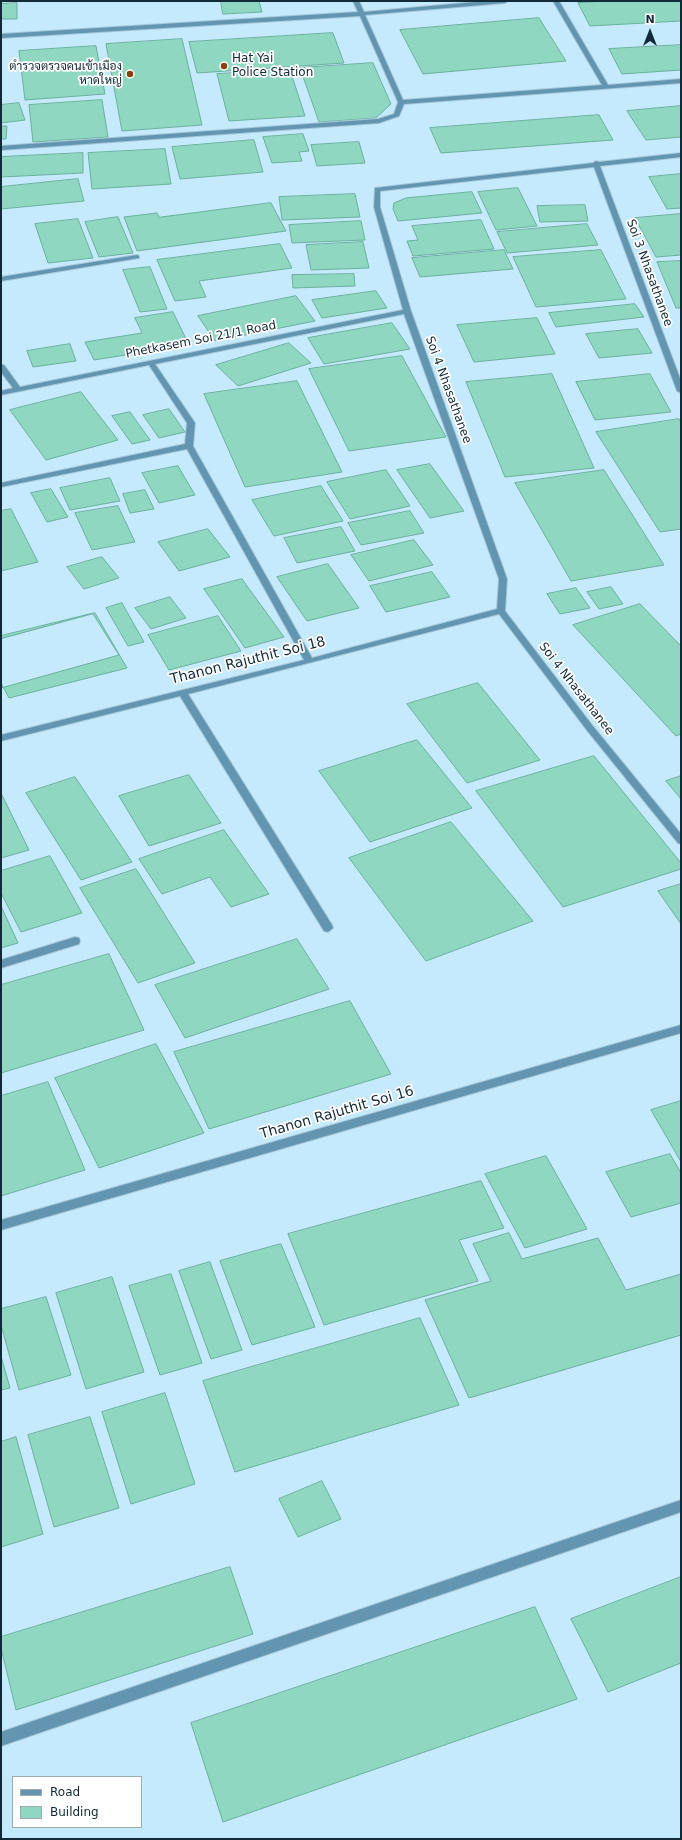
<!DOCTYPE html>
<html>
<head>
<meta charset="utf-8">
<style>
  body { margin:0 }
  #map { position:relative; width:682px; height:1840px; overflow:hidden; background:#c5e9fd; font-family:"DejaVu Sans",sans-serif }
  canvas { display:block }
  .frame { position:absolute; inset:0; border:2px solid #112a37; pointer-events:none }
  .legend { position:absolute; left:12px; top:1776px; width:130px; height:52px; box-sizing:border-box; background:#fff; border:1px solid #a0aaaf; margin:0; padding:5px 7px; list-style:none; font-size:12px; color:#112a37 }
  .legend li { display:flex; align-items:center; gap:8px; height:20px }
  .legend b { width:20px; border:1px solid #a0aaaf }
  .north { position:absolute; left:630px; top:12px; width:40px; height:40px; -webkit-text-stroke:3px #fff; paint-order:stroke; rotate:0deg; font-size:11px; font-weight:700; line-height:16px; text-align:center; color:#112a37 }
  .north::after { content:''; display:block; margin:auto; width:14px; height:18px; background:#112a37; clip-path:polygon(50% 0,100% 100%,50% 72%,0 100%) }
</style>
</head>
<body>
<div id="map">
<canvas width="682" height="1840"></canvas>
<div class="frame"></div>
<ul class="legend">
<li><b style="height:5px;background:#6395b0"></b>Road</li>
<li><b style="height:11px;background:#90d7c1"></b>Building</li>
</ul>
<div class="north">N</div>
</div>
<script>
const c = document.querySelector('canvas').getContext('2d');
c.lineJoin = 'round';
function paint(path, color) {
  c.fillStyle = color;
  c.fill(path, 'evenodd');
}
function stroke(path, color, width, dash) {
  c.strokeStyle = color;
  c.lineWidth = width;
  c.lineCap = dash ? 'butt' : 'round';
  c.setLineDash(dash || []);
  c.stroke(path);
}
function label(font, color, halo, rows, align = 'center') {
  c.font = font + ' "DejaVu Sans",Sarabun,sans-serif';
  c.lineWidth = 3.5;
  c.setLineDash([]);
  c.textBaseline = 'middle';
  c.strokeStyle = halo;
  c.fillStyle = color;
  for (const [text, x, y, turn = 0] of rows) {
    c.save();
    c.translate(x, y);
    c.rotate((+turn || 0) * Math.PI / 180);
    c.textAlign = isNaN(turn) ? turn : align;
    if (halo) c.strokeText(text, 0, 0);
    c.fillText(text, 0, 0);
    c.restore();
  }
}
const building = new Path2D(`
  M221 1H259L262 12 223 14Z
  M612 1H681V21L590 26 578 3Z
  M17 3V19H1V4Z
  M539 18 566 61 423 74 400 30Z
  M333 33 344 63 197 73 189 42Z
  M182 39 202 125 122 131 106 44Z
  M681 45V70L622 74 609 49Z
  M96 46 105 94 25 100 19 51Z
  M373 63 391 104 376 118 319 122 300 68Z
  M290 70 305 116 229 121 217 74Z
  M102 100 108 137 33 142 29 105Z
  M19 103 25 120 1 123V105Z
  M681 106V137L646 140 627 111Z
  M599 115 613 140 441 153 430 128Z
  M1 126H7L6 139H1Z
  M303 134 309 151 299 152 302 161 272 163 263 137Z
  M254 140 263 172 180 179 172 147Z
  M359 142 365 163 317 166 311 145Z
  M165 149 171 184 92 189 88 153Z
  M83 153V173L1 177V157Z
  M681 174V208L667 209 649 177Z
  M78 179 84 201 1 209V187Z
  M518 188 537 226 496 230 478 192Z
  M472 192 482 213 398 221 393 209 394 203 406 198Z
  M355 194 360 217 282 220 279 197Z
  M271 203 286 231 137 251 124 217 157 213 159 217Z
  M585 205 588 221 540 222 537 206Z
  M681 214V255L656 257 635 218Z
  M118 217 133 253 99 257 85 222Z
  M78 219 93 258 48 263 35 224Z
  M481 220 494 249 413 256 407 241 418 240 412 226Z
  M361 221 365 240 292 243 289 225Z
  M587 224 598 245 507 253 497 232Z
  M363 242 369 268 311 270 306 245Z
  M280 244 292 268 199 281 206 297 175 301 157 260Z
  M504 250 513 269 420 277 412 258Z
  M601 250 626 299 536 307 513 257Z
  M681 261V308H676L657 262Z
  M150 267 167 309 140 312 123 270Z
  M354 274 355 286 293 288 292 275Z
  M376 291 387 308 322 318 312 300Z
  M296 296 315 321 215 341 198 316Z
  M635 304 644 317 556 327 549 313Z
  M173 312 189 345 94 360 85 342 142 333 135 318Z
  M537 318 555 354 474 362 457 325Z
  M392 323 410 349 324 364 308 338Z
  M638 329 652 353 599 358 586 334Z
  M289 343 311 363 238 386 216 365Z
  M70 344 76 361 33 367 27 351Z
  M402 356 446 437 349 451 309 369Z
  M552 374 594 468 505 477 466 382Z
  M650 374 671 412 595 420 576 382Z
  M297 381 342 472 245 487 204 394Z
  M81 392 118 440 46 460 10 410Z
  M169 409 185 432 159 438 143 415Z
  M130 412 150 440 132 444 112 416Z
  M679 419 681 423V529L660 532 596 432Z
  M430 464 464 511 430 518 397 470Z
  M178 466 195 495 159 503 142 473Z
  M386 470 410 506 350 519 327 482Z
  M604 470 664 565 571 581 515 483Z
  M110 478 120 501 70 510 60 488Z
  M321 486 343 521 274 536 252 500Z
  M51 489 68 517 47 522 31 493Z
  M145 490 154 509 130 513 123 494Z
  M118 506 135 542 92 550 75 513Z
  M11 509 38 562 1 571V511Z
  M410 511 424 533 361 545 348 523Z
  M341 527 355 551 297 563 284 538Z
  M208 529 230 557 179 571 158 542Z
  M414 540 433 565 369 581 351 555Z
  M102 557 119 578 84 589 67 567Z
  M328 564 359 608 307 621 277 577Z
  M432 572 450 597 386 612 370 586Z
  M242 579 284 637 245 648 204 589Z
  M611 587 623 604 599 609 587 592Z
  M576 588 590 608 560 614 547 594Z
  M170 597 186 618 151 629 135 608Z
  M122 603 144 642 128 646 106 608Z
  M640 604 681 646V734L676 736 573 625Z
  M95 613 127 668 9 698 1 683V636Z
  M93 614 119 655 1 688V639Z
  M218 616 241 651 169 670 148 635Z
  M478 683 540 760 467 783 407 704Z
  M417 740 472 808 370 842 319 771Z
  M594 756 681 863V869L563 907 476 791Z
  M189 775 221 823 149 846 119 796Z
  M681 776V799L666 781Z
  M75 777 132 862 81 880 26 793Z
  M1 793 29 850 1 858Z
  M451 822 533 921 426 961 349 858Z
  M224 830 269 894 231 907 210 877 162 894 139 859Z
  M50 856 82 913 21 932 1 893V871Z
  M136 869 195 963 138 983 80 888Z
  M681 884V924L658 891Z
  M1 906 18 943 1 948Z
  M297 939 329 989 185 1038 155 985Z
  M109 954 144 1030 1 1073V985Z
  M350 1001 391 1074 209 1129 174 1052Z
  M156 1044 204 1133 99 1168 55 1078Z
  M48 1082 85 1170 1 1196V1096Z
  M681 1101V1162L651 1110Z
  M670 1154 681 1173V1203L631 1217 606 1172Z
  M546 1156 587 1229 525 1248 485 1174Z
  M481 1181 504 1228 459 1240 478 1281 324 1325 288 1234Z
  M509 1233 522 1259 598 1238 626 1290 681 1274V1335L469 1398 425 1300 491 1281 473 1244Z
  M281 1244 315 1327 252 1345 220 1261Z
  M210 1262 242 1350 211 1359 179 1271Z
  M171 1274 202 1363 160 1375 129 1286Z
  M112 1277 144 1372 86 1389 56 1293Z
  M46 1297 71 1375 19 1390 1 1325V1309Z
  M420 1318 459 1405 235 1472 203 1381Z
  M1 1356 10 1388 1 1390Z
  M165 1393 195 1484 131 1504 102 1412Z
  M90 1417 119 1508 54 1527 28 1435Z
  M16 1437 43 1534 1 1547V1442Z
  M322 1481 341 1519 298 1537 279 1499Z
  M230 1567 253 1634 16 1710 1 1648V1637Z
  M681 1577V1663L608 1692 571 1619Z
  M535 1607 577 1699 223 1822 191 1723Z`);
const service = new Path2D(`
  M353 1H359L364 12 486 1H508L505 3 365 15 403 100 602 85 553 1H559L608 85 681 79V83L404 104 399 116 379 123 1 150V146L378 119 394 114 398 102 360 16 1 38V34L358 12Z`);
const minor = new Path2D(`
  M681 153V157L600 166 681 381V393L677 391 594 167 380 191V207L411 311 507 579 505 611 592 725 681 834V844L678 843 586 729 499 614 188 694 332 925 333 928 328 932 324 931 180 696 1 741V735L304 660 187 449 1 487V483L185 444 187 423 149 365 1 395V391L13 388 1 372V365H4L20 387 403 310 374 207 375 188 593 163 596 161 599 162ZM404 314 499 579 497 609 312 658 193 446 195 423 155 364Z
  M137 255 139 256V258L1 281V277Z
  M75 937 79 938 80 941 79 944 1 968V960Z
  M681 1025V1033L1 1230V1220Z
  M681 1500V1512L1 1746V1732Z`);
const markers = [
  [224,66,4,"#85430f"],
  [130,74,4,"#85430f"]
];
const farPoinames = [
  ["Hat Yai",232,59],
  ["Police Station",232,73],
  ["ตำรวจตรวจคนเข้าเมือง",122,67,"right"],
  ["หาดใหญ่",122,81,"right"]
];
const farStreetnames = [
  ["Soi 3 Nhasathanee",649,273,70],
  ["Phetkasem Soi 21/1 Road",201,340,-11],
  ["Soi 4 Nhasathanee",448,390,70],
  ["Soi 4 Nhasathanee",576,689,52]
];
const streetNames = [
  ["Thanon Rajuthit Soi 18",248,661,-14],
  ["Thanon Rajuthit Soi 16",337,1113,-16]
];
paint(building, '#90d7c1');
stroke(building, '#6ab09c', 1);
stroke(service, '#a5c7d9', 2);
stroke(minor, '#a5c7d9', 2);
paint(service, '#6395b0');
paint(minor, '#6395b0');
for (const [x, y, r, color] of markers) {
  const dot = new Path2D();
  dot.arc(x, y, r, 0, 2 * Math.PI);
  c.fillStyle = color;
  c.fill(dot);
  stroke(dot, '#fff', 1.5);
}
label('12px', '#112a37', '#fff', farPoinames, 'left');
label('12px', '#112a37', '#fff', farStreetnames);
label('14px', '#112a37', '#fff', streetNames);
</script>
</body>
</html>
